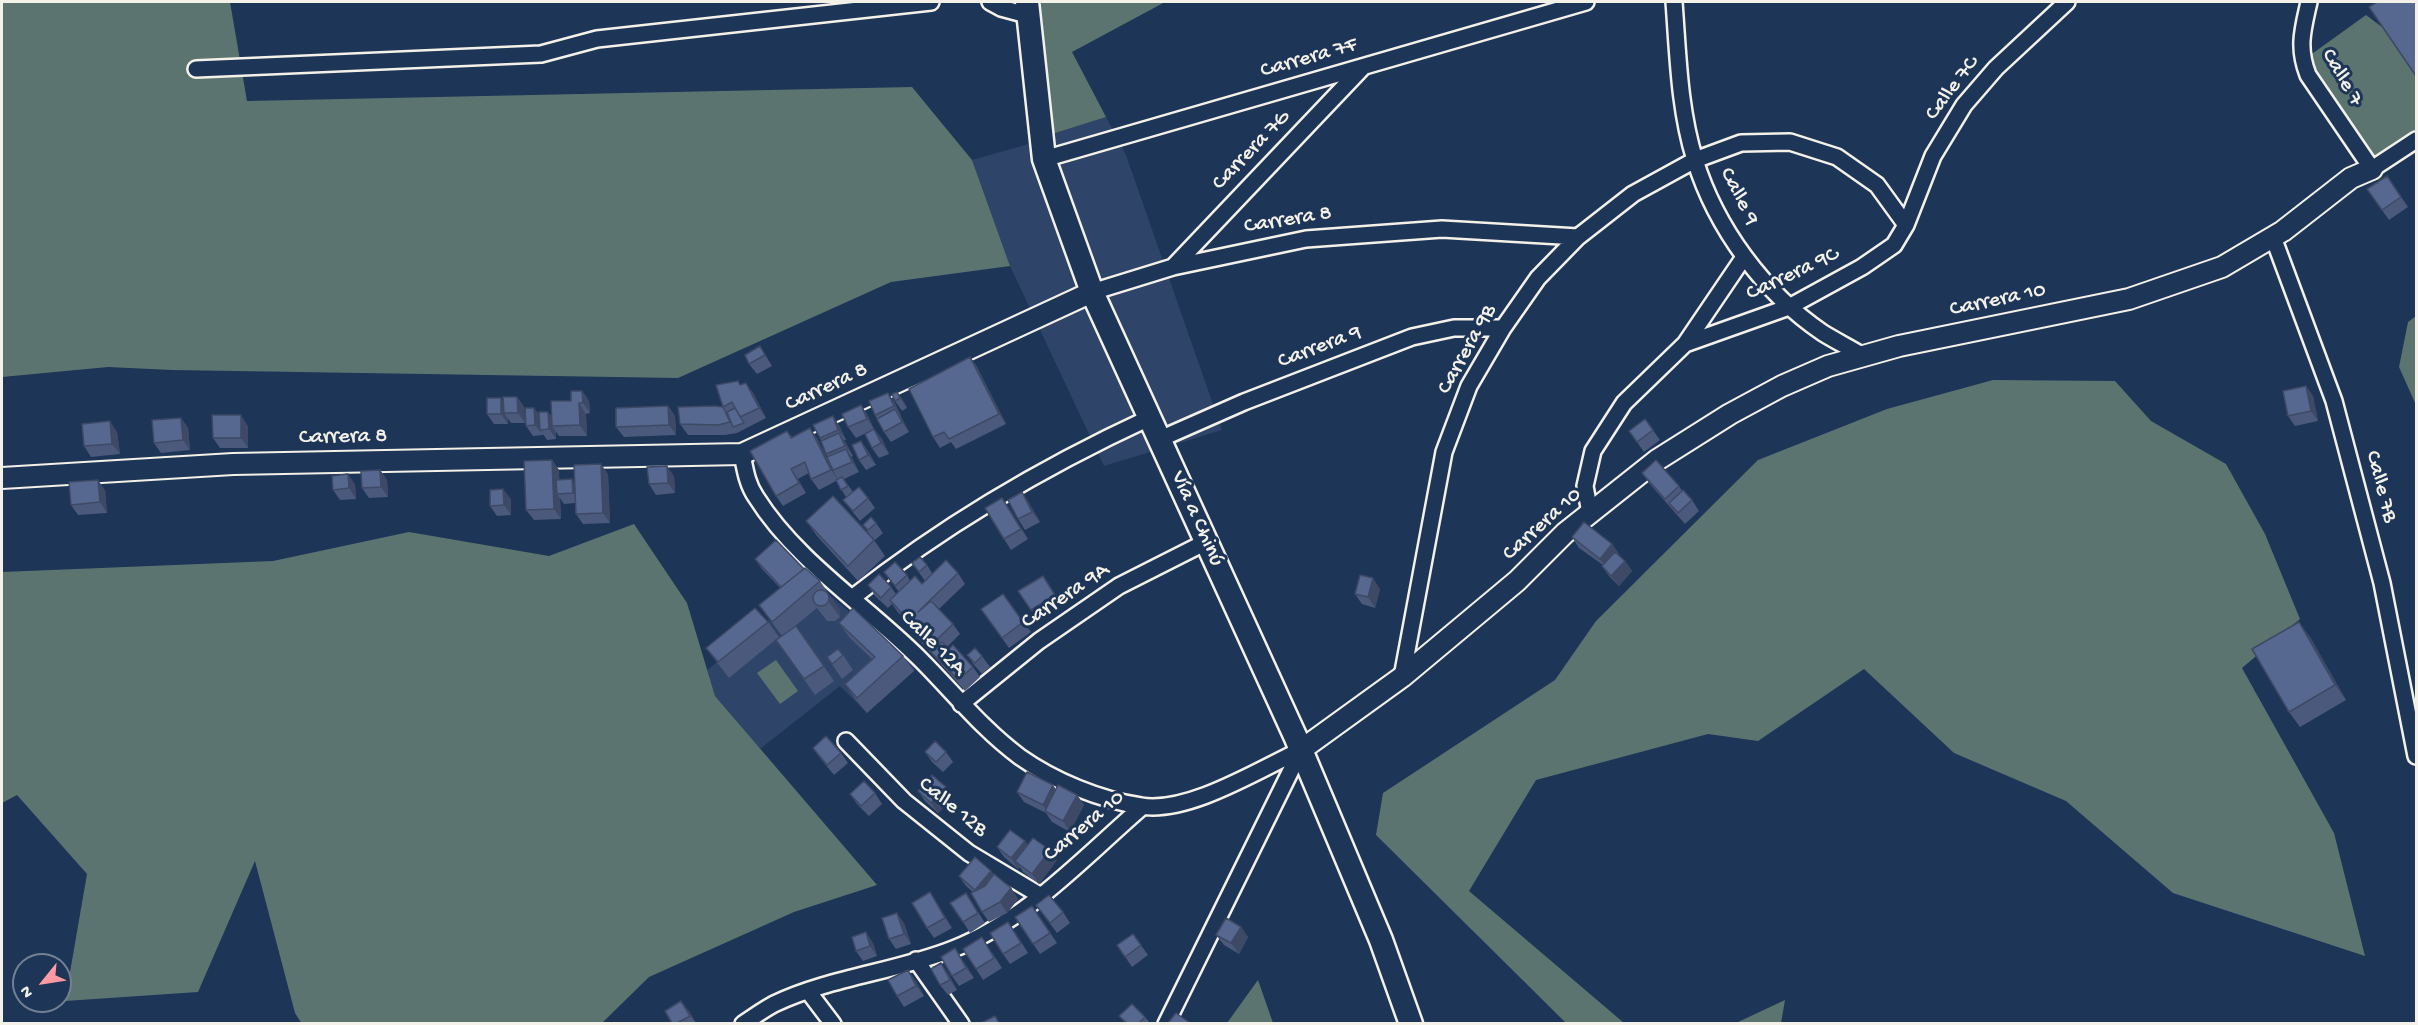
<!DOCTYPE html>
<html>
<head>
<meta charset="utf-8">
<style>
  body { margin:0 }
  #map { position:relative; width:2418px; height:1025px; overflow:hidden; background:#1d3557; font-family:"Gochi Hand",sans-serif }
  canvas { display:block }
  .frame { position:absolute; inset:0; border:3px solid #f4f1e8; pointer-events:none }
  .north { position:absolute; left:12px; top:953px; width:60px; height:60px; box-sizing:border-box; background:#1d3557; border:2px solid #738091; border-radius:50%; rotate:240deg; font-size:16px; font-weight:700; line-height:24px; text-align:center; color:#f4f1e8 }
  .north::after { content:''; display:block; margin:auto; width:21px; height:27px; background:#ff9aa2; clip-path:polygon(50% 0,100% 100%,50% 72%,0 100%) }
</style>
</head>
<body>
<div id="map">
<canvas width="2418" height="1025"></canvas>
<div class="frame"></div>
<div class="north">N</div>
</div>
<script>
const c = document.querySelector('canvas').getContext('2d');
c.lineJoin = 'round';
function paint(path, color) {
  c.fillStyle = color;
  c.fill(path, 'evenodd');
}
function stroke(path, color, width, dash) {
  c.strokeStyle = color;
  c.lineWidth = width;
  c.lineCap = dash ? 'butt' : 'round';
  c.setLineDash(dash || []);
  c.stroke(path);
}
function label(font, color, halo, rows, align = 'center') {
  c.font = font + ' "Gochi Hand",sans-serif';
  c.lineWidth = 6;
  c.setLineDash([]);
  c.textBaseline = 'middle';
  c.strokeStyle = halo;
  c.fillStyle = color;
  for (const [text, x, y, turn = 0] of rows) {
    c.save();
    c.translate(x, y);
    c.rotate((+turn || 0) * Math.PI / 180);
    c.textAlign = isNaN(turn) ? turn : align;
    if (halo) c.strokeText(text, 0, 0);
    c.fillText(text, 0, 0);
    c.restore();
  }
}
const built = new Path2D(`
  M1106 117 1126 155 1222 430 1104 466 1010 266 972 160 1032 143 1049 135Z
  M815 583 913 665 915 670 867 713 840 686 760 749 715 696 707 670Z`);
const green = new Path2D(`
  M2 2H230L247 101 912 87 972 160 1010 266 891 282 678 378 172 370 108 367 2 377Z
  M1034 2H1165L1072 52 1106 117 1049 135Z
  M2366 15 2382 27 2416 76V137L2372 169 2302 61Z
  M2416 316V405L2399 367 2408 322Z
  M1993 380 2115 381 2151 421 2226 464 2265 534 2300 619 2242 668 2334 833 2365 956 2173 893 2066 801 1954 753 1864 669 1758 741 1708 734 1536 780 1469 891 1624 1023H1566L1376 835 1383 793 1555 680 1596 621 1758 460 1887 409Z
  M634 524 687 603 715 696 877 885 794 912 649 977 602 1023 302 1024 295 1013 255 861 198 992 65 1001 87 874 17 795 2 803V572L273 561 409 532 549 556Z
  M776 660 798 691 780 704 757 673Z
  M1258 980 1273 1023H1227Z
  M1785 1000 1781 1023H1736Z`);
const minor = new Path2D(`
  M990 2 1001 8 1027 15
  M1674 2C1678 54 1679 109 1695 160 1716 228 1764 293 1823 333 1836 341 1850 348 1863 356
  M2309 2C2303 29 2297 47 2308 75L2372 169 2416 140
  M196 69 541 54 597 39 931 2
  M1044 159 1586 2
  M2273 237 2334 401 2382 583 2416 756
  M1173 267 1363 67
  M1092 292 1173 267 1306 239 1442 229 1578 237
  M1685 344 1789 307 1862 267 1894 245 1906 225 1933 156 1964 105 1996 68 2067 2
  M1160 439 1244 402 1412 337 1454 328H1503
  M742 454C745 469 747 484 756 497 797 562 866 605 920 659 953 692 982 729 1020 757 1054 781 1100 800 1141 806 1188 814 1258 770 1301 750
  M1590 513 1585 486 1593 451 1624 403 1685 344 1744 257
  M852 598C944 525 1043 467 1149 418
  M1402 677 1444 452 1469 386 1503 328 1538 278 1578 237 1633 194 1695 160 1741 143 1790 142 1837 157 1877 185 1906 225
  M961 704 1039 641 1119 586 1206 542
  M846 741 904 801 969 853 1041 896
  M916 960 961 1024
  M808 991 833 1024
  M743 1024C753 1017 763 1010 774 1004 831 977 895 972 953 949 1027 920 1083 858 1142 807
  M1166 1024 1301 750`);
const tertiary = new Path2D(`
  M2 478 233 464 742 454 1092 292
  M1301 750 1402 677 1517 581 1565 533 1657 460 1730 414 1782 386 1828 366 1899 346 2129 299 2222 267 2283 231 2351 178 2372 169`);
const secondary = new Path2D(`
  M1027 2 1044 159 1092 292 1296 738 1381 940 1411 1024`);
const wall = new Path2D(`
  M2387 176 2408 207 2389 220 2367 189Z
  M760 346 772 366 757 374 749 364Z
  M970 357 977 367 1006 424 956 449 951 442 940 448 933 437Z
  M740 385 753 393 766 418 737 433 725 435H688L680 424 723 407Z
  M2306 386 2313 396 2318 421 2295 426 2288 416Z
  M582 391 589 401 590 413 586 414 587 436H559L556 432V439L547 440 543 434V435L533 436 526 426 539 414 552 416Z
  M897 392 904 402 907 408 902 411 895 401Z
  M888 393 895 403 901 416V417L909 432 891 442 884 432 875 415Z
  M517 397 524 407 525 423H511L508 419V424H494L487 414 503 401Z
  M861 405 868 416 874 429 856 438 848 427Z
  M668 406 675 416 676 435 624 437 616 427Z
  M833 416 840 427 846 440H844L853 456 851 457 859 472 844 479 853 492 868 498 875 508 860 521 843 500 846 497 836 481 819 490 811 479 809 473 798 479 806 493 783 506 776 496 787 431 792 437 817 438 831 467 820 438Z
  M181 418 188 428 190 450 161 453 154 443Z
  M1645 419 1660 440 1644 452 1629 431Z
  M248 426V448H220L213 438Z
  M874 429 882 439 889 454 879 458 872 448Z
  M117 432 120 454 91 457 84 446Z
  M861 441 868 451 876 465 866 470 859 460Z
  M552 460 559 470V480L574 482 608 474 610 523 583 524 576 514 575 503 564 504 560 498 561 519 534 520 526 510Z
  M380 470 387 480 388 497 369 498 362 488Z
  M1642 473 1679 486 1682 491 1692 500 1699 511 1685 524 1649 483Z
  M348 474 355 485 356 499 340 500 333 490Z
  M674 476 675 493 656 495 649 484Z
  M105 490 107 513 78 515 71 505Z
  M1022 492 1029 503 1040 522 1025 530 1018 519Z
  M511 499V515L497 516 490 506Z
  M1009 508 1028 539 1011 550 1004 539Z
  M806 521 874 540 885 556 858 581 817 536Z
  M876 523 883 533 875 540 870 535 863 525Z
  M1572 537 1612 544 1619 554 1618 555 1625 561 1632 571 1619 586 1609 576 1602 566 1603 565 1579 548Z
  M755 559 804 569 820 581 840 611V617L835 621H827L817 608 789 631 796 626 834 681 815 695 776 640 782 636 759 605 780 588 762 569Z
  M912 563 927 565 932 573H958L965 584 939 609 953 624 960 634 947 647 973 667 980 677 965 691 914 634 907 624 908 623 897 611 892 604 888 608 875 596 868 585 891 587 896 594 899 592 884 572 907 575 910 581 922 584 925 581Z
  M1043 576 1062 605 1038 621 1031 610Z
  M1380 589 1375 608 1362 604 1355 594Z
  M1003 594 1031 632 1009 648 981 609Z
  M768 622 779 637 729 678 706 648Z
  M839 623 903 656 914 671 867 713 855 699 845 684 872 659 850 638Z
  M2310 637 2346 700 2300 727 2289 712Z
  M843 655 853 670 842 679 827 657Z
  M967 655 982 656 990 667 982 674 974 665Z
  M813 748 841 753 848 763 834 775 820 758Z
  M925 752H946L953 762 943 772 932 762Z
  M918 791 953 797 938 813 925 801Z
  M1017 792 1077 795 1084 805 1070 832 1052 822 1046 813 1024 802Z
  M875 793 882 804 869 816 857 804 850 794Z
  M1027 845 1057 860 1039 884 1023 872 1020 867 1018 869 1004 857 997 847Z
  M991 871 994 875 1011 888 1018 899 1007 913 989 922 982 912 973 892 966 886 959 876Z
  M930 892 937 903 952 928 934 938 927 928Z
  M966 893 985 923 970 933 963 922Z
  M1036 905 1063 912 1070 923 1057 933Z
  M1032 906 1057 943 1040 954 1015 917Z
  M904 923 911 944 896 949 889 939Z
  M1241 927 1248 937 1239 954 1224 945 1216 935Z
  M1015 932 1028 953 1010 964 1003 954Z
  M1133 934 1148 955 1132 967 1117 945Z
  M873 943 877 956 863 961 856 951Z
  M955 948 974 978 959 986 952 976Z
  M989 948 1002 968 983 980 976 969Z
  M948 973 957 990 948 995 940 985Z
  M915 980 924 996 904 1007 897 996Z
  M689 1011 696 1023H672Z
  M1119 1016 1145 1017 1150 1023H1125Z`);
const shadedWall = new Path2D(`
  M760 346 767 357 772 366 765 355Z
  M970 357 977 367 1006 424 999 414Z
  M746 383 753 393 766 418 759 408Z
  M2306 386 2313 396 2318 421 2311 411Z
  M582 391 589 401 590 413 583 403Z
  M897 392 904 402 907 408 900 398Z
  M888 393 895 403 901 416 894 406Z
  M517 397 524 407 525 423 518 413Z
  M501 398 508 408 504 413 508 419V424L501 414Z
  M579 403 586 414 587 436 580 425Z
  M861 405 868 416 874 429 867 419Z
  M668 406 675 416 676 435 669 425Z
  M534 408 542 418 540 430 543 435 535 425Z
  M895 409 902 419 909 432 902 422Z
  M548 412 556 422 552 426 556 432V439L549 429Z
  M241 415 248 426V448L241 438Z
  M833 416 840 427 846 440 838 430Z
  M181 418 188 428 190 450 183 440Z
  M110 421 117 432 120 454 112 444Z
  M810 428 817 438 838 480 831 470Z
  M874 429 882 439 889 454 881 443Z
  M839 433 846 443 853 456 845 446Z
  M861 441 868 451 876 465 868 455Z
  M846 449 853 459 859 472 852 462Z
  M552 460 559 470 560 493 557 494 560 498 561 519 554 509Z
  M601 464 608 474 610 523 603 513Z
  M667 466 674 476 675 493 668 483Z
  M791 469 798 479 806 493 799 483Z
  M380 470 387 480 388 497 381 487Z
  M348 474 355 485 356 499 349 488Z
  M572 479 580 490V503L573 493Z
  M98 480 105 490 107 513 100 502Z
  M503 489 511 499V515L504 505Z
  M1022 492 1029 503 1040 522 1032 512Z
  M1002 498 1009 508 1028 539 1021 529Z
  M1612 544 1619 554 1607 569 1600 559Z
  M1625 561 1632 571 1619 586 1611 576Z
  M1373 578 1380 589 1375 608 1368 597Z
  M826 591 840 611V617L829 602Z
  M2299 622 2310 637 2346 700 2335 685Z
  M1053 785 1060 795 1049 814 1043 805Z
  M946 787 953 797 938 813 931 803Z
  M1077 795 1084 805 1070 832 1063 821Z
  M1025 841 1032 851 1015 861 1020 867 1018 869 1011 858Z
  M1050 850 1057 860 1039 884 1032 874Z
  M991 871 998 882 982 900 975 890Z
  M1011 888 1018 899 1007 913 1000 902Z
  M930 892 937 903 952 928 945 918Z
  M897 913 904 923 911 944 904 934Z
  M1241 927 1248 937 1239 954 1231 943Z
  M866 932 873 943 877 956 870 946Z
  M955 948 962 959 974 978 966 968Z
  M941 963 948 973 957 990 950 980Z
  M908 970 915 980 924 996 916 986Z
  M681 1001 689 1011 696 1023 690 1016Z`);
const building = new Path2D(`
  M2377 2H2416V76L2369 7Z
  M2387 176 2401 197 2382 210 2367 189Z
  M760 346 765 355 749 364 745 355Z
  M970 357 999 414 949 439 944 432 933 437 909 389Z
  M738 381 740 385 746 383 759 408 740 417 732 402 723 407 730 422 718 425 680 424 678 407 714 406 723 407 716 385Z
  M2306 386 2311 411 2288 416 2283 391Z
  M571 391H582L583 403H579L580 425 552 426 551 401H571Z
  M897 392 900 398 895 401 892 394Z
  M888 393 894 406 875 415 869 401Z
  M503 397H517L518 413H504Z
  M487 398H501V414H487Z
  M861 405 867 419 848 427 842 414Z
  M668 406 669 425 616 427V408Z
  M525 408H534L535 425 526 426Z
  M735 408 744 423 733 427 727 412Z
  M895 409 902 422 884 432 877 419Z
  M539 412H548L549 429 540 430Z
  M212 415H241V438H213Z
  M833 416 838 430 820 438 813 425Z
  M181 418 183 440 154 443 152 420Z
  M1645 419 1653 430 1637 442 1629 431Z
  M110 421 112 444 84 446 82 424Z
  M810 428 831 470 811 479 805 462 791 469 799 483 776 496 750 451 787 431 791 438Z
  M874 429 881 443 872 448 865 434Z
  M839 433 845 446 826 454 821 441Z
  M861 441 868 455 859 460 852 445Z
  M846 449 852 462 833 470 827 457Z
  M552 460 554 509 526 510 524 461Z
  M1656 460 1679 486 1665 499 1642 473Z
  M601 464 603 513 576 514 574 465Z
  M667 466 668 483 649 484 647 467Z
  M380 470 381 487 362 488 361 471Z
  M348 474 349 488 333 490 332 476Z
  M842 477 848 486 841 490 836 480Z
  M572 479 573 493 557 494 556 480Z
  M98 480 100 502 71 505 69 482Z
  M859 487 868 498 853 511 843 500Z
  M503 489 504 505 490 506V490Z
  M1683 490 1692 500 1678 513 1669 503Z
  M1022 492 1032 512 1018 519 1008 500Z
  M833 496 874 540 848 566 806 521Z
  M1002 498 1021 529 1004 539 985 508Z
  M871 517 876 523 868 530 863 525Z
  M1584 522 1612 544 1600 559 1572 537Z
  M776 540 804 569 781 587 755 559Z
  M1615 552 1625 561 1611 576 1602 566Z
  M920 557 927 565 919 572 912 563Z
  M946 560 958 573 918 612 931 601 953 624 929 647 907 624 909 621 890 600 915 576 922 584Z
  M895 562 907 575 895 586 884 572Z
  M805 568 820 581 772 622 759 605Z
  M879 574 891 587 881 598 868 585Z
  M1360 575 1373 578 1368 597 1355 594Z
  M1043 576 1055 595 1031 610 1018 591Z
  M813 598a8 8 0 1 1 16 0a8 8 0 1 1-16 0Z
  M1003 594 1023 622 1002 638 981 609Z
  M755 608 768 622 718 662 706 648Z
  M853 608 903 656 857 698 845 684 875 657 839 623Z
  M2299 622 2335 685 2289 712 2252 649Z
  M796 626 824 666 804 679 776 640Z
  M942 642 949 649 953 645 973 667 958 680 931 652Z
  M975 648 982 656 975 663 967 655Z
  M838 649 843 655 832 664 827 657Z
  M826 736 841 753 827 765 813 748Z
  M935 741 946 752 936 762 925 752Z
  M1027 772 1053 785 1043 805 1017 792Z
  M932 775 946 787 931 803 918 791Z
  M864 781 875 793 861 806 850 794Z
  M1058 785 1077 795 1063 821 1045 811Z
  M1010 830 1025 841 1011 858 997 847Z
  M1033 838 1050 850 1032 874 1015 861Z
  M975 857 991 871 975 890 959 876Z
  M994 874 1011 888 1000 902 982 912 971 893 985 886Z
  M930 892 945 918 927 928 912 903Z
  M966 893 978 913 963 922 950 903Z
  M1049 895 1063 912 1050 923 1036 905Z
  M1032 906 1050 933 1033 944 1015 917Z
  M897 913 904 934 889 939 882 918Z
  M1226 918 1241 927 1231 943 1216 935Z
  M1008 922 1021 943 1003 954 990 933Z
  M866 932 870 946 856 951 852 937Z
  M1133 934 1141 945 1125 957 1117 945Z
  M982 937 994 958 976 969 963 949Z
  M955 948 966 968 952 976 941 957Z
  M941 963 950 980 940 985 931 969Z
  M908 970 916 986 897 996 888 980Z
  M681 1001 690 1016 677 1023H672L665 1011Z
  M1132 1004 1145 1017 1139 1023H1127L1119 1016Z
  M1176 1013 1190 1023H1168Z
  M995 1016 999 1023H981Z`);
const streetNames = [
  ["Carrera 7F",1309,59,-16],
  ["Calle 7",2341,78,60],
  ["Calle 7C",1953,89,-53],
  ["Carrera 7G",1252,151,-46],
  ["Calle 9",1738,197,63],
  ["Carrera 8",1288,221,-9],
  ["Carrera 9C",1793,275,-25],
  ["Carrera 10",1998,301,-12],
  ["Carrera 9",1320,348,-21],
  ["Carrera 9B",1468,350,-61],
  ["Carrera 8",827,388,-25],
  ["Carrera 8",343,438,-1],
  ["Calle 7B",2380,487,75],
  ["Vía a Chinú",1196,519,66],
  ["Carrera 10",1543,525,-42],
  ["Carrera 9A",1066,597,-34],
  ["Calle 12A",932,644,45],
  ["Calle 12B",952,808,39],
  ["Carrera 10",1085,827,-40]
];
paint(built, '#2e4468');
paint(green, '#5c7470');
stroke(minor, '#f4f1e8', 20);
stroke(tertiary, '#f4f1e8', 24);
stroke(secondary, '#f4f1e8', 27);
stroke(minor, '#1d3557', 15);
stroke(tertiary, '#1d3557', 20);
stroke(secondary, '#1d3557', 22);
paint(wall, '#4b597c');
paint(shadedWall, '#3d4965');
paint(building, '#576890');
stroke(building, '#3d4965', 1.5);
label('22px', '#f4f1e8', '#1d3557', streetNames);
</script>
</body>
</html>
